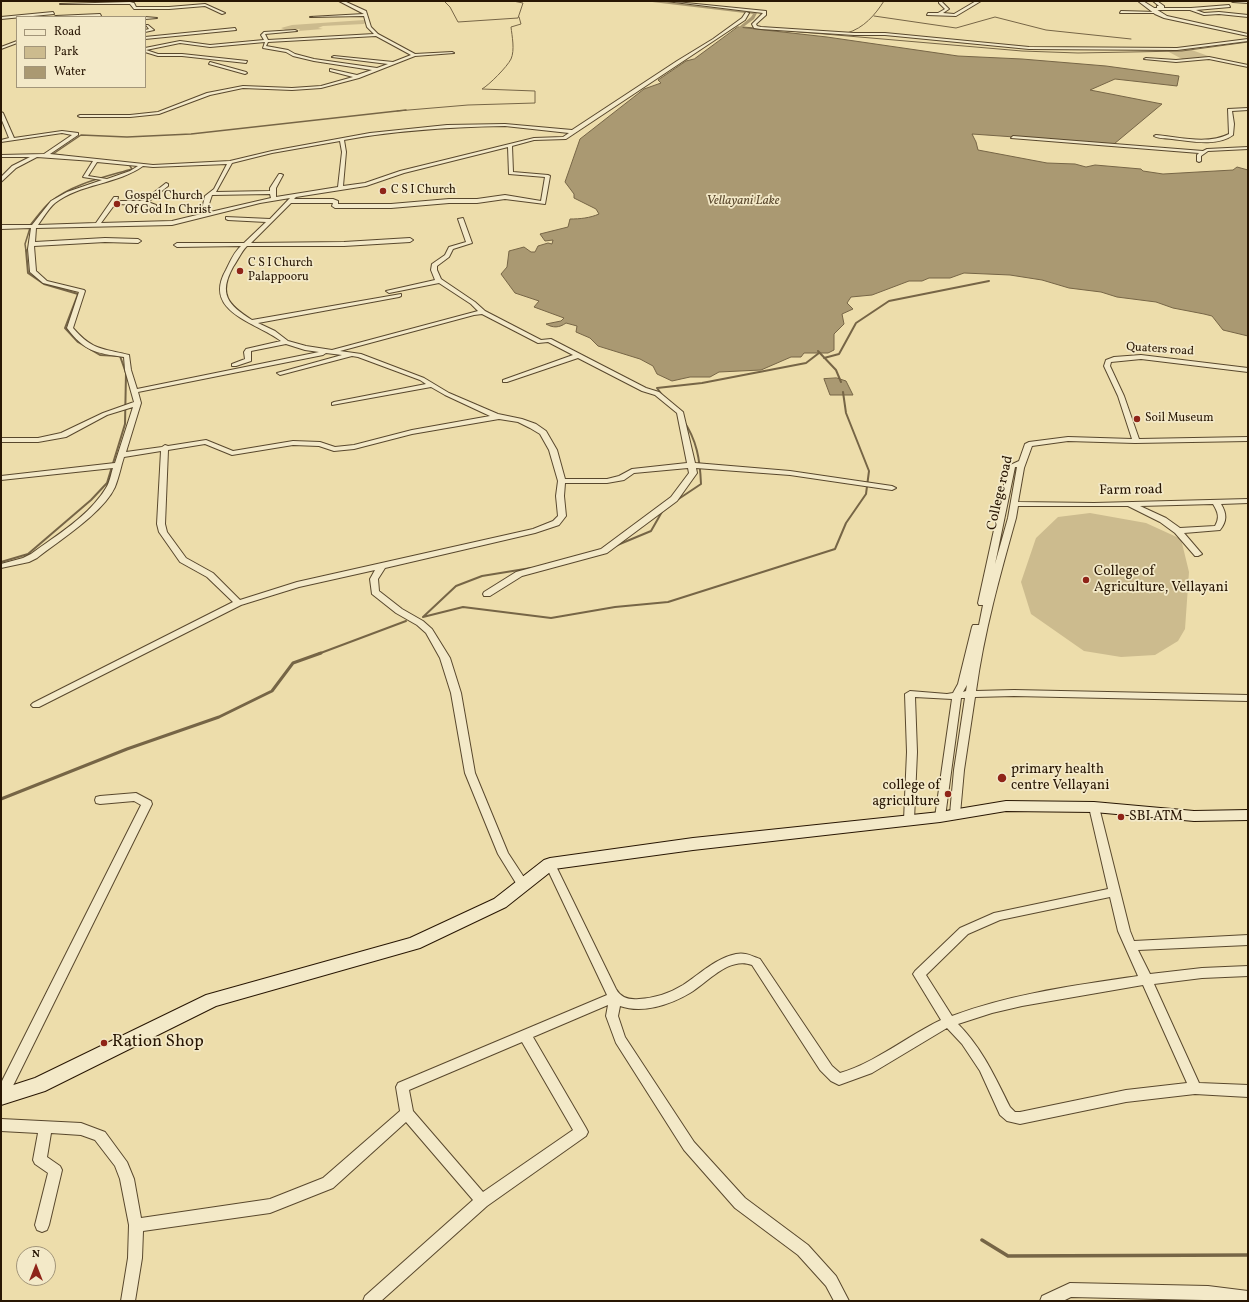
<!DOCTYPE html>
<html>
<head>
<meta charset="utf-8">
<style>
  body { margin:0 }
  #map { position:relative; width:1249px; height:1302px; overflow:hidden; background:#edddab; font-family:Vollkorn,serif }
  canvas { display:block }
  .frame { position:absolute; inset:0; border:2px solid #281603; pointer-events:none }
  .legend { position:absolute; left:16px; top:16px; width:130px; height:72px; box-sizing:border-box; background:#f3e9c8; border:1px solid #a29579; margin:0; padding:5px 7px; list-style:none; font-size:12px; color:#281603 }
  .legend li { display:flex; align-items:center; gap:8px; height:20px }
  .legend b { width:20px; border:1px solid #a29579 }
  .north { position:absolute; left:16px; top:1246px; width:40px; height:40px; box-sizing:border-box; background:#f3e9c8; border:1px solid #a29579; border-radius:50%; rotate:0deg; font-size:11px; font-weight:700; line-height:16px; text-align:center; color:#281603 }
  .north::after { content:''; display:block; margin:auto; width:14px; height:18px; background:#8f2418; clip-path:polygon(50% 0,100% 100%,50% 72%,0 100%) }
</style>
</head>
<body>
<div id="map">
<canvas width="1249" height="1302"></canvas>
<div class="frame"></div>
<ul class="legend">
<li><b style="height:5px;background:#f3e9c8"></b>Road</li>
<li><b style="height:11px;background:#ccbb8e"></b>Park</li>
<li><b style="height:11px;background:#aa9972"></b>Water</li>
</ul>
<div class="north">N</div>
</div>
<script>
const c = document.querySelector('canvas').getContext('2d');
c.lineJoin = 'round';
function paint(path, color) {
  c.fillStyle = color;
  c.fill(path, 'evenodd');
}
function stroke(path, color, width, dash) {
  c.strokeStyle = color;
  c.lineWidth = width;
  c.lineCap = dash ? 'butt' : 'round';
  c.setLineDash(dash || []);
  c.stroke(path);
}
function label(font, color, halo, rows, align = 'center') {
  c.font = font + ' Vollkorn,serif';
  c.lineWidth = 3.5;
  c.setLineDash([]);
  c.textBaseline = 'middle';
  c.strokeStyle = halo;
  c.fillStyle = color;
  for (const [text, x, y, turn = 0] of rows) {
    c.save();
    c.translate(x, y);
    c.rotate((+turn || 0) * Math.PI / 180);
    c.textAlign = isNaN(turn) ? turn : align;
    if (halo) c.strokeText(text, 0, 0);
    c.fillText(text, 0, 0);
    c.restore();
  }
}
const green = new Path2D(`
  M364 20 367 21 364 24 323 26 318 28 323 29 298 31 300 29 286 30 281 28 292 25Z
  M1189 49 1211 57 1184 60 1167 51Z
  M1090 513 1146 523 1181 539 1189 572 1185 629 1178 641 1155 655 1121 657 1084 651 1031 614 1021 582 1036 538 1058 517Z`);
const water = new Path2D(`
  M738 27 827 37 958 56 1022 59 1106 66 1179 76 1177 86 1115 79 1090 90 1162 104 1114 144 972 134 976 142 978 150 1047 163 1075 164 1086 167 1095 165 1141 169 1143 171 1163 174 1233 170 1237 167 1248 170V336L1223 330 1212 316 1204 314 1173 308 1156 302 1117 297 1101 292 1069 288 1042 280 1010 275 964 273 950 278H929L922 281H909L872 295 851 297 847 303 853 309 842 314 844 324 834 334V350L828 353H804L801 357H791L761 370 719 372 710 377H690L672 381 657 374 653 366 640 359 598 346 590 338 576 332 577 326 566 323C559 328 553 328 546 324L561 321 564 318 534 307 539 301 515 293 501 274 507 267 509 251 524 247 531 252H535L538 246 548 243 552 244 553 240 545 241 540 234 568 227 570 219C580 219 590 218 599 214L596 209 574 198V194L565 182 580 139 644 89 661 83 658 80 686 61 694 59Z
  M837 378 846 381 853 395H830L824 379Z`);
const streamFar4 = new Path2D(`
  M444 1 450 7 458 22 518 18 523 3 513 1
  M874 16 956 28 995 17 1046 30 1131 39
  M743 27 1022 51 1078 53 1182 51 1248 42
  M847 33C864 28 875 15 884 1
  M397 111 468 105 535 103V91L482 89C489 85 507 67 511 59 515 50 512 36 511 27L521 24 519 17`);
const streamFar3 = new Path2D(`
  M66 156 53 154 81 135 127 137 191 134 406 110
  M31 224C37 217 42 209 49 203 71 184 105 177 132 169L128 163
  M26 251 25 244 30 228`);
const streamFar2 = new Path2D(`
  M818 351 836 370 841 382
  M824 358 839 354 856 323 889 301 989 281
  M662 395 657 388 702 383 806 363 819 353
  M677 500 701 484C700 460 697 440 683 420
  M615 546 651 531 663 510
  M1 562 28 554 91 500 107 483 125 424 126 373 120 356 100 355 78 342 65 328 78 294 44 284 28 273 26 250
  M423 617 463 607 551 618 615 607 668 602 835 549 846 523 866 494 869 471 846 413 843 392
  M423 617 456 586 482 576 531 568
  M318 654 406 621`);
const streamFar1 = new Path2D(`
  M1 799 127 749 219 717 272 691 293 663 321 653`);
const stream = new Path2D(`
  M982 1240 1008 1256 1248 1255`);
const canal = new Path2D(`
  M644 1H657L757 13 754 19 734 34 733 32 751 17 753 14Z`);
const minor = new Path2D(`
  M339 1H344L366 11 371 27 378 34 415 54 452 52 454 53 415 56 359 78 321 88 292 90 243 88 210 95 159 114 130 117H80L78 116 80 115H130L158 112 207 93 243 86 292 88 321 86 353 77 330 71V69L357 75 372 70 314 61 293 56 286 52 263 48 265 42 210 47 180 43 146 50 158 54H182L247 61 246 63 182 56H158L145 52V48L180 41 210 45 264 40 261 35 264 32 295 30 297 31 265 34 268 40 374 34 367 27 364 16 310 17 364 14ZM376 36 411 55 393 62 334 56 332 57 388 64 377 68 314 59 295 54 288 50 266 46 268 42Z
  M666 1 766 11V15L756 24 757 26 761 27 854 33H885L1029 47 1177 48 1248 39V41L1177 50 1029 49 885 35H854L761 29 754 28 752 24 763 13Z
  M939 1H943L942 2 949 9 943 13 954 14 976 1H981L956 16 927 15 928 13H938L945 9 939 3Z
  M1153 1H1157L1164 6V8H1191L1229 5 1230 7 1196 10 1204 13 1219 12 1248 15V17L1219 14 1204 15 1190 10H1150V8H1157V6H1159Z
  M1231 1H1248V3L1233 2Z
  M130 2 134 3 136 7H169L205 4 225 13 222 14 205 6 169 9H134L130 4H60Z
  M1121 11 1157 12 1159 13H1120Z
  M53 12 54 14 1 19V17Z
  M746 12 749 13 745 20 566 139 534 140 512 146 513 172 548 175 550 176 545 204 505 199 477 203H449L391 208H335L332 206 333 203H291L251 243 344 242 410 238 413 240 410 242 344 246H247C241 252 238 260 233 267 218 294 228 305 252 320L401 294V296L399 297 258 323 275 331 288 341 306 346 332 350 478 311 471 304 439 283 389 293 386 291 435 280 431 270 432 264 445 255 449 247 466 242 458 219 463 218 472 243 453 249 449 257 437 266V270L441 279 475 302 485 311 541 340 551 339 646 388 659 392 683 412 695 463 790 471 892 486 896 488 892 490 790 475 696 468 697 473 677 501 607 553 522 576 490 596H484L483 594 484 592 516 572 601 549 671 497 689 473 688 468 634 473 624 480 607 483H565L564 496 566 516 559 525 535 533 385 568 378 579 379 591 402 609 423 621 432 629 450 658 461 693 475 773 508 853 527 882 528 885 527 888 523 889 519 888 498 854 465 773 451 693 440 658 426 633 417 625 396 613 372 594 370 579 375 570 299 587 241 605 39 707H33L31 705 33 703 233 602 207 577 180 562 159 532 157 524 161 451 124 457C121 466 119 477 115 487 103 513 60 540 37 558L29 562 1 568V564L23 558 31 554C57 535 89 516 106 488 110 482 111 474 113 468L1 480V476L115 463 133 407 107 415 66 437 38 442H1V438H38L61 433 103 413 134 402 125 370 124 357C96 353 85 352 67 328L79 292 43 283 30 272 28 249 31 228 1 229V225H32L51 201 67 192 102 180 83 177 93 161 37 157 16 168 1 182V177L12 166 30 157H1V155L44 154 72 135 62 133 1 142V140L9 138 1 118V112L3 113 14 138 62 131 78 133V135L50 154 153 165 230 161 272 151 370 133 447 125 505 124 572 130 677 61 713 39 742 18ZM505 126 569 133 563 137 534 138 400 171 365 183 343 186 346 152 344 140C398 130 451 127 505 126ZM340 141 342 152 338 187 276 197V188L283 175 281 174H279L270 188V191L216 192 232 163 272 153ZM508 147 509 174 545 177 541 201 505 195 477 199H449L391 204H338V201L333 199H294L296 197 366 186 404 173ZM97 162 138 166 130 171 107 179 88 176ZM227 164 214 189 205 196 201 214 172 221 101 223 115 204 144 205 156 207V205L148 202 168 186V184L166 183 143 201H117L118 197H114L96 223 38 225C43 218 49 208 55 203 79 184 118 184 143 166L153 167ZM270 194 271 198 206 213 212 195ZM290 198 270 219 226 217V219L228 220 266 222 244 243H177L174 245 177 247 241 246C234 252 230 262 226 270 202 312 256 322 281 341L246 349 244 352 245 359 232 364V366H236L251 361V351L286 344 305 350 319 352 137 389 131 370 129 355C102 348 93 351 73 328L85 291 84 290 47 281 36 271 34 246 105 242 138 243 141 241 138 239 105 238 35 242 36 228 172 225 260 203ZM482 314 538 343 548 342 573 355 503 380V382H507L578 358 642 391 655 395 677 413 687 463 632 469 619 476 607 479H565L557 450 546 431 536 424 522 419 498 414 449 393 424 378 361 354 340 351 474 315ZM326 353 342 355 277 373 280 375 352 356 358 357 420 380 426 384 334 402 332 403V405L431 387 445 395 490 416 412 430 354 445 335 447 320 442 293 441 233 451 206 440 168 446 165 445 162 447 126 452 141 403 138 392 323 355ZM499 419 518 422 530 428 540 434 549 450 558 481 556 496 558 516 553 521 533 529 297 582 240 600 213 573 186 558 167 532 165 524 168 450 205 444 232 455 293 445 319 446 334 451 354 449 412 434Z
  M100 14 101 16 54 17 56 16Z
  M145 17 157 18 145 19Z
  M146 25H148L154 30 145 32V30L149 29Z
  M235 28 236 30 145 39V37Z
  M17 41V43L1 49V47Z
  M1209 57 1248 65V67L1209 59 1176 62 1144 59 1146 58 1176 60Z
  M210 62 246 72 247 73 245 74 209 64Z
  M1248 108V110L1232 111 1234 124 1233 135C1217 147 1190 141 1172 139 1166 138 1159 139 1154 136L1156 135C1179 137 1207 145 1229 134L1228 109Z
  M1013 136 1203 151 1207 149 1248 147V149L1208 151 1201 156V161L1199 162 1197 161V155L1199 153 1011 138Z
  M1141 355 1248 368V372L1141 359 1111 362 1110 366 1124 396 1139 439 1248 437V441L1135 443 1068 441 1032 446 1024 468 1018 502 1094 503 1248 499V503L1221 504C1227 514 1227 521 1220 530L1184 533 1202 554 1198 556H1195L1175 533 1160 522 1128 506H1018L1016 518C1000 575 984 632 976 691L1014 690 1248 695V701L1014 696 975 697 964 770 960 814 959 817H951L950 814 954 770 965 698H961L945 817 944 820H936L935 817 952 699 915 697 917 752 914 820 913 823H905L904 820 907 752 905 694 910 691 947 694 953 693 958 684 972 627 973 625H979L983 605H979L978 603 1008 466 1019 461 1025 444 1029 442 1068 437 1132 439 1118 396 1104 366 1106 360 1114 357ZM1015 467H1017L1008 518 995 564ZM1213 504C1218 512 1220 518 1215 526L1180 528 1166 518 1140 506ZM967 685 966 691 963 692Z
  M136 793 151 801 152 804 6 1100 1 1102V1083L141 805 134 801 100 804 96 803 95 800 96 797 100 796Z
  M1094 803 1098 804 1099 807 1130 931 1134 941 1248 935V945L1138 950 1150 974 1202 968 1248 966V976L1202 978 1154 984 1199 1083 1248 1085V1097L1195 1094 1126 1102 1020 1124 1007 1121 1000 1115 980 1071 962 1044 947 1028 872 1073 839 1085 831 1081 820 1070 752 965C729 956 708 982 690 993 670 1005 642 1014 620 1006L618 1016 625 1037 694 1142 745 1198 808 1245 836 1276 849 1301H834L826 1286 798 1255 735 1208 684 1150 616 1043 606 1016 608 1005 533 1037 586 1128 588 1132 586 1136 487 1206 381 1301H363L365 1296 473 1200 406 1122 333 1188 270 1213 143 1231 142 1258 135 1301H121L128 1258 129 1225 120 1179 115 1166 95 1140 81 1135 51 1133 47 1157 60 1166 62 1170 49 1225 47 1230 42 1232 37 1230 35 1225 48 1173 35 1164 33 1160 38 1133 1 1131V1119L81 1123 105 1132 127 1162 134 1179 141 1218 270 1199 323 1178 400 1111 396 1087 398 1083 607 995 545 864 546 861 550 860 554 861 555 864 616 989C621 998 629 1000 639 999 655 998 670 993 683 985 700 974 716 958 736 954 745 952 752 956 760 959L832 1066 840 1073C877 1062 907 1036 941 1020L913 974 915 971 960 928 994 913 1108 889 1089 807 1090 804ZM1110 897 1118 931 1138 976C1077 985 1010 994 952 1016L926 975 968 934 1000 920ZM1143 985 1187 1083 1126 1090 1020 1112H1015L1010 1107C995 1077 982 1048 958 1024L992 1013 1022 1006ZM522 1042 573 1130 483 1192 413 1111 409 1090Z
  M1070 1283 1208 1286 1248 1291V1301L1071 1297 1063 1301H1040L1042 1296Z`);
const tertiary = new Path2D(`
  M1138 1H1143L1167 16 1248 34V36L1164 18 1155 14Z`);
const secondary = new Path2D(`
  M1006 801 1094 802 1194 811 1248 810V820L1194 821 1094 812 1006 811 940 822 693 850 554 869 506 907 420 948 216 1006 45 1091 1 1105V1089L35 1078 206 995 410 938 494 899 544 860 550 858 693 838 940 812Z`);
const markers = [
  [383,191,4,"#8f2418"],
  [117,204,4,"#8f2418"],
  [240,271,4,"#8f2418"],
  [1137,419,4,"#8f2418"],
  [1086,580,4,"#8f2418"],
  [1002,778,5,"#8f2418"],
  [948,794,4,"#8f2418"],
  [1121,817,4,"#8f2418"],
  [104,1043,4,"#8f2418"]
];
const farPoinames = [
  ["C S I Church",391,191],
  ["Gospel Church",125,197],
  ["Of God In Christ",125,211],
  ["C S I Church",248,264],
  ["Palappooru",248,278],
  ["Soil Museum",1145,419]
];
const farStreetnames = [
  ["Quaters road",1160,350,4]
];
const farWaternames = [
  ["Vellayani Lake",743,202]
];
const streetNames = [
  ["Farm road",1131,491,-1],
  ["College road",1001,493,-77]
];
const poiNames = [
  ["College of",1094,572],
  ["Agriculture, Vellayani",1094,588],
  ["primary health",1011,770],
  ["centre Vellayani",1011,786],
  ["college of",940,786,"right"],
  ["agriculture",940,802,"right"],
  ["SBI ATM",1129,817]
];
const nearPoinames = [
  ["Ration Shop",112,1043]
];
paint(green, '#ccbb8e');
paint(water, '#aa9972');
stroke(water, '#766546', 1);
stroke(streamFar4, '#766546', 1);
stroke(streamFar3, '#766546', 1.5);
stroke(streamFar2, '#766546', 2);
stroke(streamFar1, '#766546', 3);
stroke(stream, '#766546', 3.5);
paint(canal, '#aa9972');
stroke(minor, '#59482d', 2);
stroke(tertiary, '#59482d', 2);
stroke(secondary, '#281603', 2);
paint(minor, '#f3e9c8');
paint(tertiary, '#f3e9c8');
paint(secondary, '#f3e9c8');
for (const [x, y, r, color] of markers) {
  const dot = new Path2D();
  dot.arc(x, y, r, 0, 2 * Math.PI);
  c.fillStyle = color;
  c.fill(dot);
  stroke(dot, '#f3e9c8', 1.5);
}
label('12px', '#281603', '#f3e9c8', farPoinames, 'left');
label('12px', '#281603', '#f3e9c8', farStreetnames);
label('italic 13px', '#5c4a2f', '#f3e9c8', farWaternames);
label('14px', '#281603', '#f3e9c8', streetNames);
label('14px', '#281603', '#f3e9c8', poiNames, 'left');
label('17px', '#281603', '#f3e9c8', nearPoinames, 'left');
</script>
</body>
</html>
